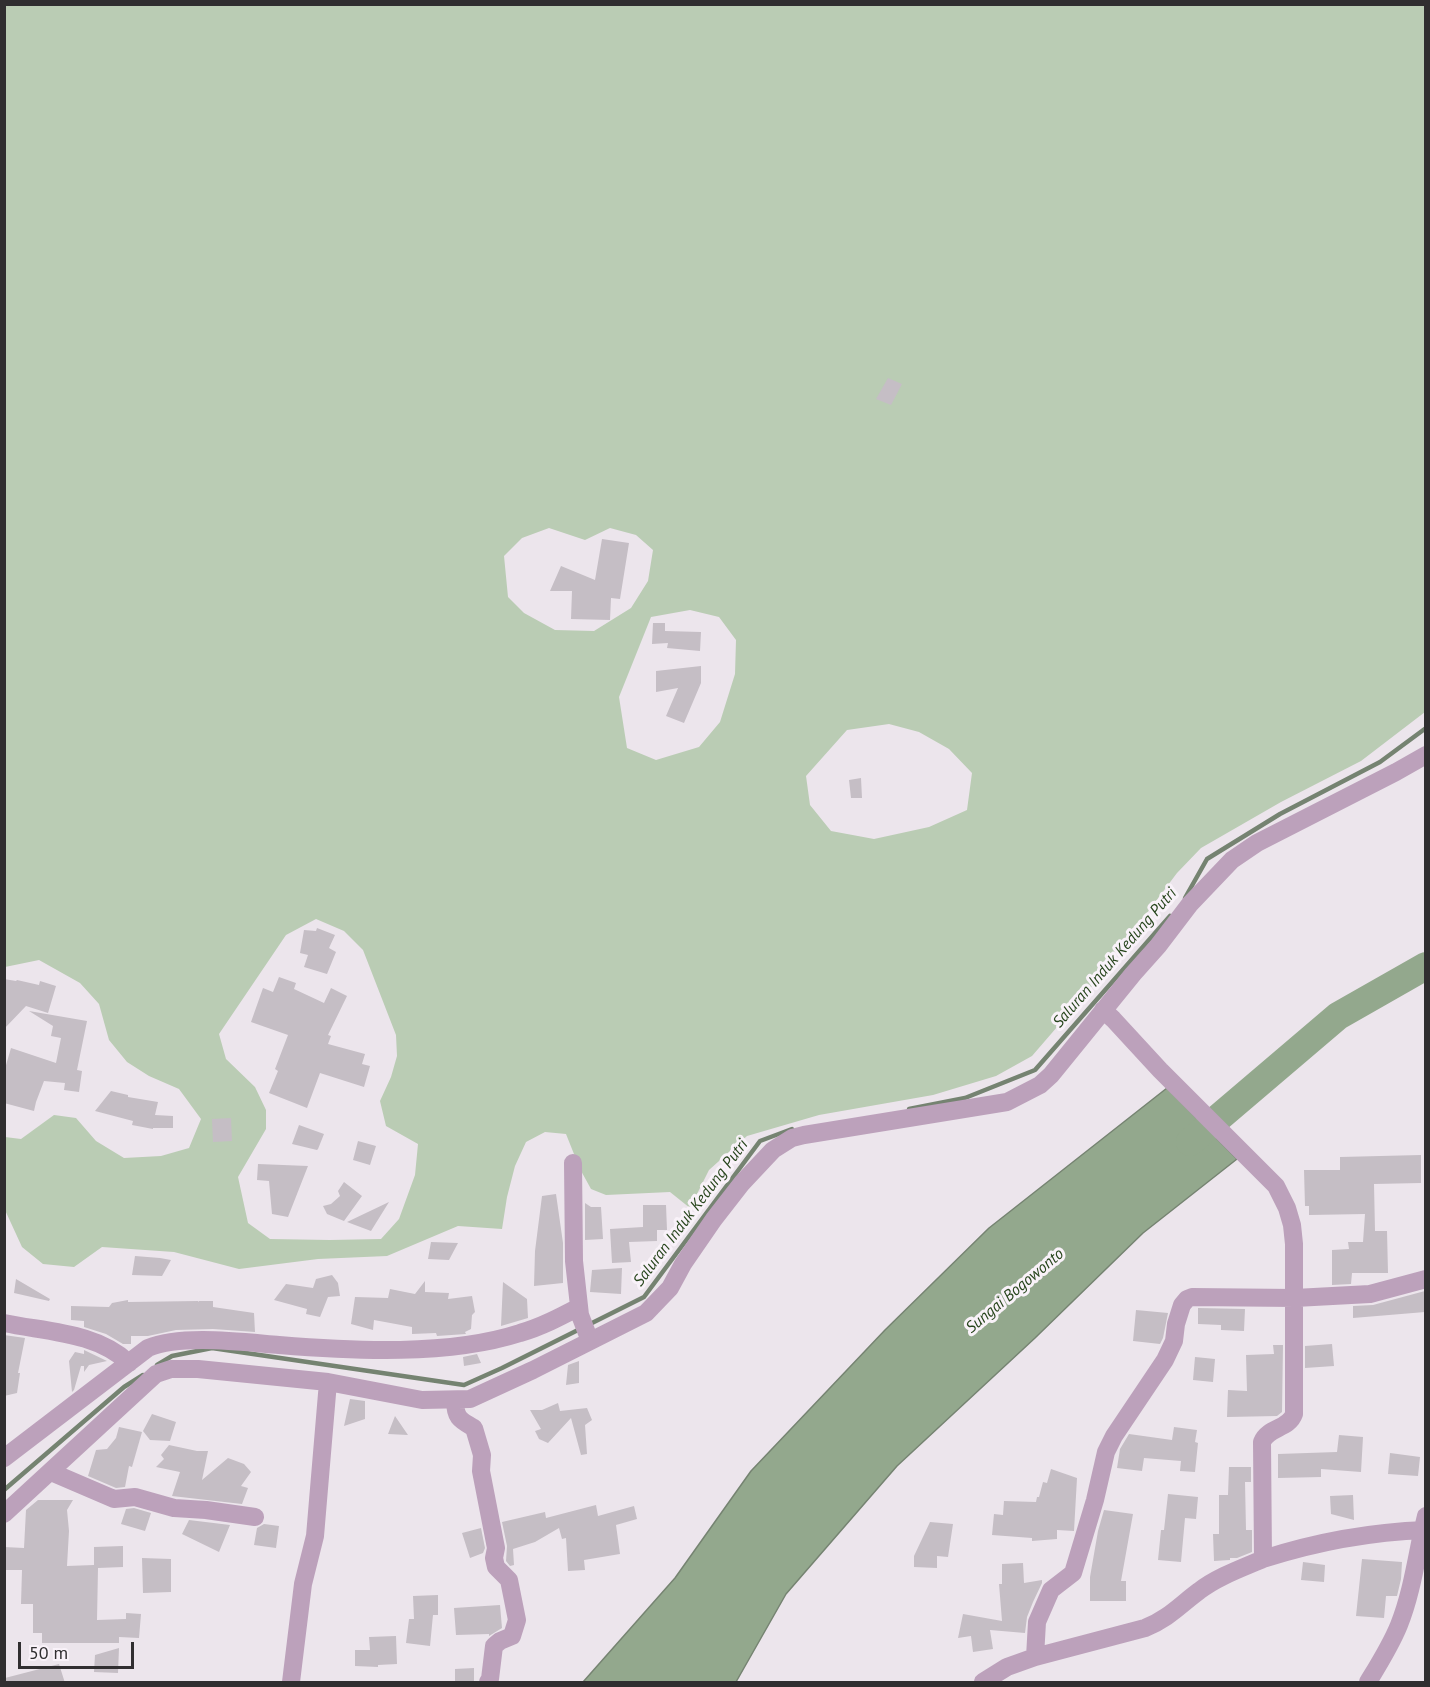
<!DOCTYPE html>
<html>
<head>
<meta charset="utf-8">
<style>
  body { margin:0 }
  #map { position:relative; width:1430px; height:1687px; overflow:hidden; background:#ece5ec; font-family:"PT Sans",sans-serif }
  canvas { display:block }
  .frame { position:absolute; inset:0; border:6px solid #302e30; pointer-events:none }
  .scale { position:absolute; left:18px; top:1642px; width:116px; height:27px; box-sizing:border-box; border:3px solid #302e30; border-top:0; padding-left:8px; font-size:18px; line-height:21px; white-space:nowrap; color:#302e30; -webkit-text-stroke:4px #f9f2f9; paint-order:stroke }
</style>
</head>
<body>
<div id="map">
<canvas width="1430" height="1687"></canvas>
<div class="frame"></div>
<div class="scale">50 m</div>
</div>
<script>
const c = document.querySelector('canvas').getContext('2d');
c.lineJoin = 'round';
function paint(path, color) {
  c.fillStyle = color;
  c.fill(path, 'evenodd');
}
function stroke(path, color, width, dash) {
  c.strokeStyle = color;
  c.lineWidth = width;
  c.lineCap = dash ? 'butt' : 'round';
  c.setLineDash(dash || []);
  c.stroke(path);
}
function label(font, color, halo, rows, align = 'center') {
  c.font = font + ' "PT Sans",sans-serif';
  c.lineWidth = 6;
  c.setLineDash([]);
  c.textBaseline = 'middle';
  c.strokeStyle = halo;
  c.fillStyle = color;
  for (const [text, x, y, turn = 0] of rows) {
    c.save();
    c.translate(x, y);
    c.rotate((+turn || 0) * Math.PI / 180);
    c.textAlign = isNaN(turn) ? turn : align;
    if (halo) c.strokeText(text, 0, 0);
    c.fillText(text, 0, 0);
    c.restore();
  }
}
const green = new Path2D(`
  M5 5H1425V712L1361 761 1281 802 1201 848 1177 873 1089 990 1032 1056 996 1076 933 1095 819 1115 747 1136 709 1170 690 1208 670 1192 606 1195 591 1189 580 1169 566 1134 545 1132 526 1142 515 1166 507 1197 502 1229 458 1226 387 1256 318 1259 239 1269 174 1252 102 1247 74 1267 43 1264 22 1247 5 1210V1137L21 1139 54 1115 76 1118 96 1141 124 1158 161 1156 189 1148 201 1119 179 1089 149 1076 127 1062 109 1040 99 1004 80 983 39 960 5 967ZM549 528 585 540 610 528 636 535 653 550 648 581 631 608 594 631 555 630 524 613 508 597 504 556 522 538ZM690 610 719 617 736 640 735 674 720 722 699 747 656 760 627 748 619 697 651 617ZM889 724 919 732 949 749 972 773 967 810 929 827 874 839 831 831 810 805 806 776 847 730ZM316 919 344 931 363 950 396 1035 397 1056 391 1077 380 1101 386 1126 418 1144 415 1175 399 1219 381 1239 330 1240 270 1239 248 1223 238 1177 266 1129V1110L255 1087 226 1059 219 1034 286 935Z`);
const water = new Path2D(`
  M1167 1088 1237 1159 1143 1233 1035 1338 897 1466 786 1594 736 1682H583L675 1578 751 1471 885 1330 989 1228Z`);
const stream = new Path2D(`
  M1185 898 1207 859 1280 814 1380 762 1426 728
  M909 1109 965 1098 1035 1070 1170 916
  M588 1325 644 1297 760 1141 792 1129
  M157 1365 172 1356 212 1348 464 1385 502 1368 580 1329
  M4 1490 124 1387 143 1375`);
const river = new Path2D(`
  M1190 1142 1338 1016 1426 966`);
const building = new Path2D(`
  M888 378 902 384 891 405 876 399Z
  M602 539 629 543 620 599 611 598 610 620 571 619 572 591H550L561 566 595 580Z
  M653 623H665V631L701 632 700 651 667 648 668 643 652 644Z
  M701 666V683L684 723 666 716 678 688 656 692V671Z
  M861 778 862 798H851L849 780Z
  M317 928 335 935 329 948 336 952 327 974 304 967 308 955 300 953 304 930 316 931Z
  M279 977 296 983 294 989 324 1003 331 988 347 996 328 1035 331 1036 328 1044 365 1054 362 1064 370 1066 364 1087 320 1073 307 1108 269 1093 278 1071 275 1069 288 1035 251 1022 263 988 273 992Z
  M4 979 16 981 17 980 39 985 40 981 56 986 48 1013 26 1006 4 1029Z
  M29 1011 87 1021 77 1070 82 1071 79 1092 64 1090 65 1083 44 1081 36 1102 34 1111 4 1103V1072L11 1048 56 1063 61 1038 51 1036 53 1026Z
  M111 1091 128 1095V1097L158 1102 155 1115 173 1116V1128H153V1129L132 1125 133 1121 95 1111Z
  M231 1118 232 1141 213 1142 212 1119Z
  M299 1125 324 1134 318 1149 317 1150 292 1144Z
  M358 1141 376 1146 370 1165 353 1160Z
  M1421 1155V1183L1374 1184 1375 1231H1387L1388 1273H1352L1351 1284 1332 1285V1250L1349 1249 1348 1242H1363L1365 1214 1309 1215V1206H1305L1304 1170H1340V1157Z
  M258 1164 308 1166 288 1217 272 1214 269 1181 257 1180Z
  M344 1182 362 1196 344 1221 327 1214 323 1206 331 1204 340 1196 338 1191Z
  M556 1194 563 1243V1283L534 1286 535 1251 542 1196Z
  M389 1202 371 1231 347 1222Z
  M585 1203 591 1207H601L603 1239 585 1240Z
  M643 1205H666L667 1230H657V1241L629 1242 631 1262 612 1263 610 1229 643 1227Z
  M431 1242 458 1243 449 1260 428 1259Z
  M135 1256 160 1258 171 1260 162 1276 132 1275Z
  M622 1268 621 1294 590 1292 592 1270Z
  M332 1275 338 1283 340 1296 328 1297 320 1317 306 1314 307 1309 274 1300 286 1284 313 1288 316 1279Z
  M16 1279 50 1299 49 1301 14 1293Z
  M425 1281V1292L449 1293 448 1299 472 1296 475 1312 472 1315 471 1329 465 1332 466 1334 437 1336 436 1333 412 1334V1327L374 1320 373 1330 351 1324 355 1297 388 1298 390 1289 415 1294Z
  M503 1282 527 1299 528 1318 501 1326Z
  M1425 1291V1312L1353 1318V1306L1373 1305Z
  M128 1300V1302L198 1301V1302L199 1301H213V1307L254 1313 255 1332 213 1329 176 1330 148 1336H131V1344H123L106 1334 84 1327V1321L71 1320V1306L109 1307 112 1303Z
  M1198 1308 1245 1309 1244 1331 1221 1330V1325L1198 1324Z
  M1136 1310 1168 1313 1163 1338 1160 1344 1133 1341Z
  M4 1335 25 1338 18 1373H20L17 1393 4 1396Z
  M1332 1344 1334 1366 1305 1368V1346Z
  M1273 1345H1283L1282 1412 1277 1416 1227 1417 1228 1390 1247 1391 1246 1355 1274 1354Z
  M84 1350 107 1361 89 1365 84 1372V1366H81L74 1390 72 1392 69 1361 75 1352 84 1354Z
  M477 1354 481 1363 464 1366 463 1357Z
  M1195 1357 1215 1359 1213 1382 1193 1380Z
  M579 1361V1383L566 1385 568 1365Z
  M350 1399 365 1401V1419L344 1426Z
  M558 1403 560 1411 587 1408 592 1420 585 1425 587 1454 581 1455 571 1418 548 1443 539 1439 535 1431 541 1429 530 1410H542Z
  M152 1414 176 1422 170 1441 150 1440 143 1431Z
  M395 1416 408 1435 388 1434Z
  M119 1427 142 1432 132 1467 129 1466 125 1487 116 1488 88 1476 96 1450 107 1449 116 1438Z
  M1174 1427 1197 1430 1195 1442 1198 1443 1195 1472 1180 1471 1181 1461 1144 1458 1142 1471 1117 1468 1120 1449 1129 1434 1172 1440Z
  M1339 1435 1363 1437 1361 1472 1321 1469V1477L1278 1478V1454L1337 1452Z
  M169 1445 197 1451H208L202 1480 228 1458 244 1464 251 1472 241 1486 248 1488 242 1504 172 1496 180 1472 156 1467 164 1459 161 1455Z
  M1390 1453 1420 1457 1418 1476 1388 1474Z
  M1229 1467H1251V1482H1245L1246 1530H1252V1552L1237 1558H1230V1560L1214 1561 1213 1534H1219V1495H1228Z
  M1051 1469 1077 1478 1074 1531 1057 1530V1539L1032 1541V1538L992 1535 994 1514 1003 1515 1004 1501 1036 1502 1037 1497H1039L1043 1482 1047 1483Z
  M1168 1494 1198 1497 1196 1519 1185 1518 1181 1562 1158 1560 1161 1530H1164Z
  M1353 1495 1354 1520 1331 1514 1330 1496Z
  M38 1500H73L67 1510 69 1531 67 1566 94 1565V1547L123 1546V1567L98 1568 97 1620 126 1619V1613L141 1614 139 1638 119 1637V1643H42V1633H33V1604H21L22 1570H4V1547L24 1548 26 1510Z
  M596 1505 598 1516 634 1506 637 1519 616 1525 620 1554 584 1560 585 1570 568 1571 566 1538 562 1539 559 1528 535 1542 513 1549 514 1565 510 1566 506 1561 507 1546 502 1522 545 1512 546 1518Z
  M134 1508 151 1513 145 1531 121 1524 126 1509Z
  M1104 1510 1133 1514 1121 1581H1126V1601H1090V1577L1098 1531Z
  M189 1520 230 1525 219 1552 182 1534Z
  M930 1522 953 1524 948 1557 937 1556V1568L914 1567V1556Z
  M264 1524 279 1526 276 1548 254 1545 257 1528Z
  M481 1528 485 1548 483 1553 470 1558 462 1533Z
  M142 1558 171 1559V1592L143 1593Z
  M1362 1559 1402 1562 1401 1579 1397 1596H1386L1384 1618 1356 1616Z
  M1303 1562 1325 1565 1324 1582 1301 1580Z
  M1023 1563 1024 1583 1042 1580V1583L1033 1602 1027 1617 1025 1633 990 1630 993 1649 973 1652 971 1636 958 1638 963 1614 1002 1621 999 1584H1002V1564Z
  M438 1595V1615H433L430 1646 406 1643 409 1619H414L413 1596Z
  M500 1605 502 1628 489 1636V1634L456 1635 454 1608Z
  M396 1636 397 1664 378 1665V1667L355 1666V1650H370L369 1637Z
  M119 1648 118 1673 94 1672 95 1655Z
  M59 1664 65 1683H6L5 1678Z
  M474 1668V1683H455V1669Z`);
const minor = new Path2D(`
  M1103 1010 1113 1019 1160 1070 1276 1186 1287 1208 1292 1225 1294 1244V1414C1289 1429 1268 1427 1262 1442L1263 1559C1316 1542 1369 1532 1426 1530
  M573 1163 574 1261 580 1315 590 1341
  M4 1323C47 1332 96 1332 129 1363
  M455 1400C455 1418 460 1420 474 1428L482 1455 481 1471 496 1548 494 1558 496 1567 509 1580 517 1620 512 1636 500 1641 494 1646 490 1679 488 1682
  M4 1458 148 1348C181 1334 242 1342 279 1345 353 1351 449 1356 520 1333 541 1327 560 1317 579 1307
  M51 1472 114 1499 135 1497 174 1508 206 1510 255 1517
  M4 1514 156 1374 171 1369H198L328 1382 422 1400 470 1399 533 1370 646 1313 670 1288 683 1264 714 1219 742 1183 773 1150 792 1138 804 1135 1007 1102 1040 1085 1051 1075 1133 974 1158 946 1190 904 1232 860 1257 843 1396 772 1426 755
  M1035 1657 1037 1622 1051 1590 1073 1573 1095 1500 1106 1452 1114 1436 1165 1360 1174 1341 1176 1324 1182 1305 1187 1299 1192 1297 1295 1298 1370 1294 1426 1279
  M291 1682 303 1584 315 1536 328 1382
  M983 1682 1007 1667 1035 1657 1145 1628C1168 1619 1180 1605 1199 1591 1217 1577 1242 1568 1263 1559
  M1368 1682C1379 1664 1391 1645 1399 1625 1413 1590 1417 1552 1426 1516`);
const waterNames = [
  ["Saluran Induk Kedung Putri",1115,958,-49],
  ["Saluran Induk Kedung Putri",691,1213,-53],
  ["Sungai Bogowonto",1015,1291,-40]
];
paint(green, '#baccb4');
paint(water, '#93a88d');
stroke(water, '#758371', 1.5);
stroke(stream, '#758371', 4.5);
stroke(river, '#93a88d', 28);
paint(building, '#c5bec5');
stroke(minor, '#bca1bb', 18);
label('italic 16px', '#27451c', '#f9f2f9', waterNames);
</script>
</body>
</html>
